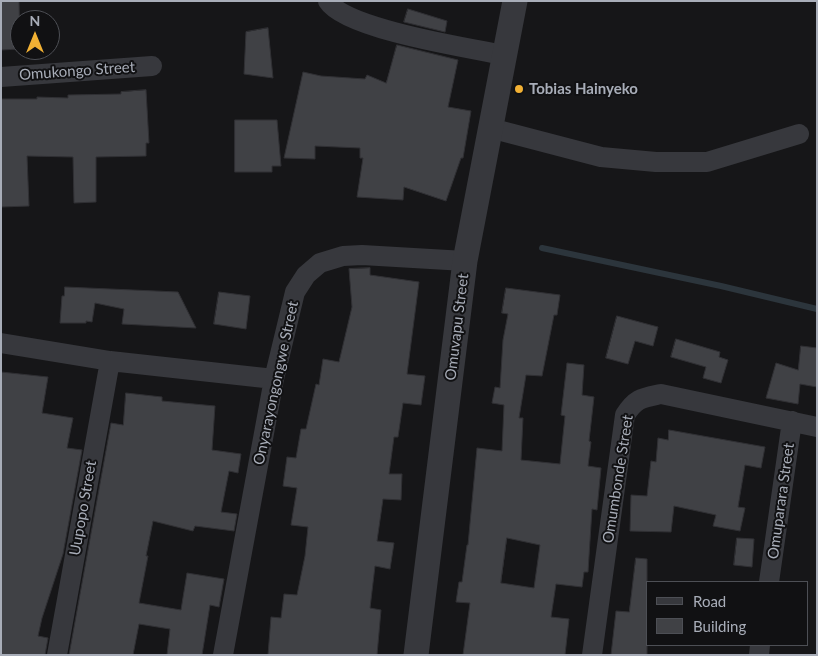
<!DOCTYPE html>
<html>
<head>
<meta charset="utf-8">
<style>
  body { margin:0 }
  #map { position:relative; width:818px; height:656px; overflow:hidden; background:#161618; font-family:Lato,sans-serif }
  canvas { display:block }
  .frame { position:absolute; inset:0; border:2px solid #a8adb8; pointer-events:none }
  .legend { position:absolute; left:646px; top:581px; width:162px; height:65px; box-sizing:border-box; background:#111113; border:1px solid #4d4f55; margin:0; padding:6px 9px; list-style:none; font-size:15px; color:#a8adb8 }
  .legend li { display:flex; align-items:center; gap:10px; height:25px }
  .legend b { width:25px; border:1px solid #4d4f55 }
  .north { position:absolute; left:10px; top:10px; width:50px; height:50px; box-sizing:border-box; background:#111113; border:1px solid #4d4f55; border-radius:50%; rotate:0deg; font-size:14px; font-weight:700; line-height:20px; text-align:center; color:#a8adb8 }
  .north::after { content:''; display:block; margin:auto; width:18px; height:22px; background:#f2b134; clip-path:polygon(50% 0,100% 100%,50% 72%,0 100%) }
</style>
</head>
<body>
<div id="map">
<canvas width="818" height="656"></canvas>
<div class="frame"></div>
<ul class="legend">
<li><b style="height:6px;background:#37383d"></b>Road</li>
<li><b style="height:14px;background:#404145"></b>Building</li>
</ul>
<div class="north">N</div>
</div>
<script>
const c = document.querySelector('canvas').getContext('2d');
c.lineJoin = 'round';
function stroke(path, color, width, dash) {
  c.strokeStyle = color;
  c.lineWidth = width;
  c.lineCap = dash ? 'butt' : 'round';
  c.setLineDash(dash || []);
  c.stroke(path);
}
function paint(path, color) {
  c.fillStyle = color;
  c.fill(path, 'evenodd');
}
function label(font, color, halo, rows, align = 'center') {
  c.font = font + ' Lato,sans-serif';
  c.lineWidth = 4;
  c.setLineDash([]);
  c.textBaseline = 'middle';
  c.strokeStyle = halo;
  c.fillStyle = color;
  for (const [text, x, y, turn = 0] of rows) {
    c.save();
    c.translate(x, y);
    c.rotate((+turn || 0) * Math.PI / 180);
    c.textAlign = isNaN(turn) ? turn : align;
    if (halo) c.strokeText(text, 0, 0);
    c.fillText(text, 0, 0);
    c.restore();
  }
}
const stream = new Path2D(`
  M542 248 721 286 817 309`);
const building = new Path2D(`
  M1 1H19L20 49 1 50Z
  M408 9 447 21 445 32 404 22Z
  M268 28 273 78 244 74 246 32Z
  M397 45 458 60 448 107 471 111 463 158H461L446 201 404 187 403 200 357 197 363 158H360V148L315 146V159L284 158 303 72 321 76 365 79 367 75 386 83Z
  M146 90 149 143H146V156L96 157V202L74 203 73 157 27 156 29 206 1 207V99H37V97L68 98V95L121 94V92Z
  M235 120H277L281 166H272V172H235Z
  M370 268V275L419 282 407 374 425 376 421 405 403 403 398 437H394L389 474H402L401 500 383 499 377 541 394 543 390 569 375 566 370 608 381 610 377 655H268L271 617 281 618 284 594 297 595 305 556 308 527 291 525 297 488 283 486 287 457 296 458 301 429H306L316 384 319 385 323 359 339 362 352 307 349 269Z
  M65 287 178 292 196 328 122 324 124 309 95 303 92 322 86 321V323H60L62 296H64Z
  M506 288 560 295 557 315H554L542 376 526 375 519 418H523L521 460 560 464 565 416 561 415 567 363 584 365 582 395 594 397 589 441 591 442 588 466 601 468 597 510 592 509 588 572H584L582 587 556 584 551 617 569 619 565 655H463L470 603 456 602 459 582H462L467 545H468L477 448 502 451 504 405 492 403 495 387 500 388 503 340 508 314 502 313ZM507 538 540 545 534 588 501 583Z
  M219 292 250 296 246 329 214 324Z
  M617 316 658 327 653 346 635 341 628 364 606 358Z
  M676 339 720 352 719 357 728 360 721 383 703 378 706 367 671 357Z
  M801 346 817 348V387L800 384 798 404 766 398 776 363 798 370Z
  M1 372 48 377 42 413 73 418 67 448 82 450 63 554 42 618 38 636 48 638 45 655H1Z
  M126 393 162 397V401L215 406 212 450 241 454 238 473 229 471 221 512 237 514 234 531 195 526 193 531 153 521 146 556H148L139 603 181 610 187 573 224 579 219 607 210 605 202 655H167L170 629 139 624 133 655H69L111 423 123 425Z
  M669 430 765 447 761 468 745 465 738 507 745 508 740 531 713 526 716 515 674 506 671 532 630 531 631 495 647 496 651 461 656 462 658 438 668 440Z
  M737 538 754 539 752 567 734 565Z
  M636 558 647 559V655H611L616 611 629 612Z`);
const minor = new Path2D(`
  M328 1C345 29 469 48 504 55
  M1 77 152 66
  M490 128 601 157 656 162H707L799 134
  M1 343 110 361 274 379
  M769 582 792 421
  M57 655 110 361
  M223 655 274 379 295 292 306 275 320 263 343 256 362 255 465 261
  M592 655 625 415C636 398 642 398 661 394L817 427
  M759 655 760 645`);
const tertiary = new Path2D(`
  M416 655 465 261 515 1`);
const markers = [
  [519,89,5,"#f2b134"]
];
const streetNames = [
  ["Omukongo Street",77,71,-4],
  ["Omuvapu Street",457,327,-83],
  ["Onyarayongongwe Street",276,383,-78],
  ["Omumbonde Street",618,479,-81],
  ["Omuparara Street",781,501,-82],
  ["Uupopo Street",83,508,-80]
];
const poiNames = [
  ["Tobias Hainyeko",529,89]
];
stroke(stream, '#2c353c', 6);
paint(building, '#404145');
stroke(building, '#303034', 1);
stroke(minor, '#37383d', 20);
stroke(tertiary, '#37383d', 25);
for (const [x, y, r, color] of markers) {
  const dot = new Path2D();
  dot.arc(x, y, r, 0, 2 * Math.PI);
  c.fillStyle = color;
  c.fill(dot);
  stroke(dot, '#111113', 2);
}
label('15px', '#a8adb8', '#111113', streetNames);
label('bold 15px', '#a8adb8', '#111113', poiNames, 'left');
</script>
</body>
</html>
